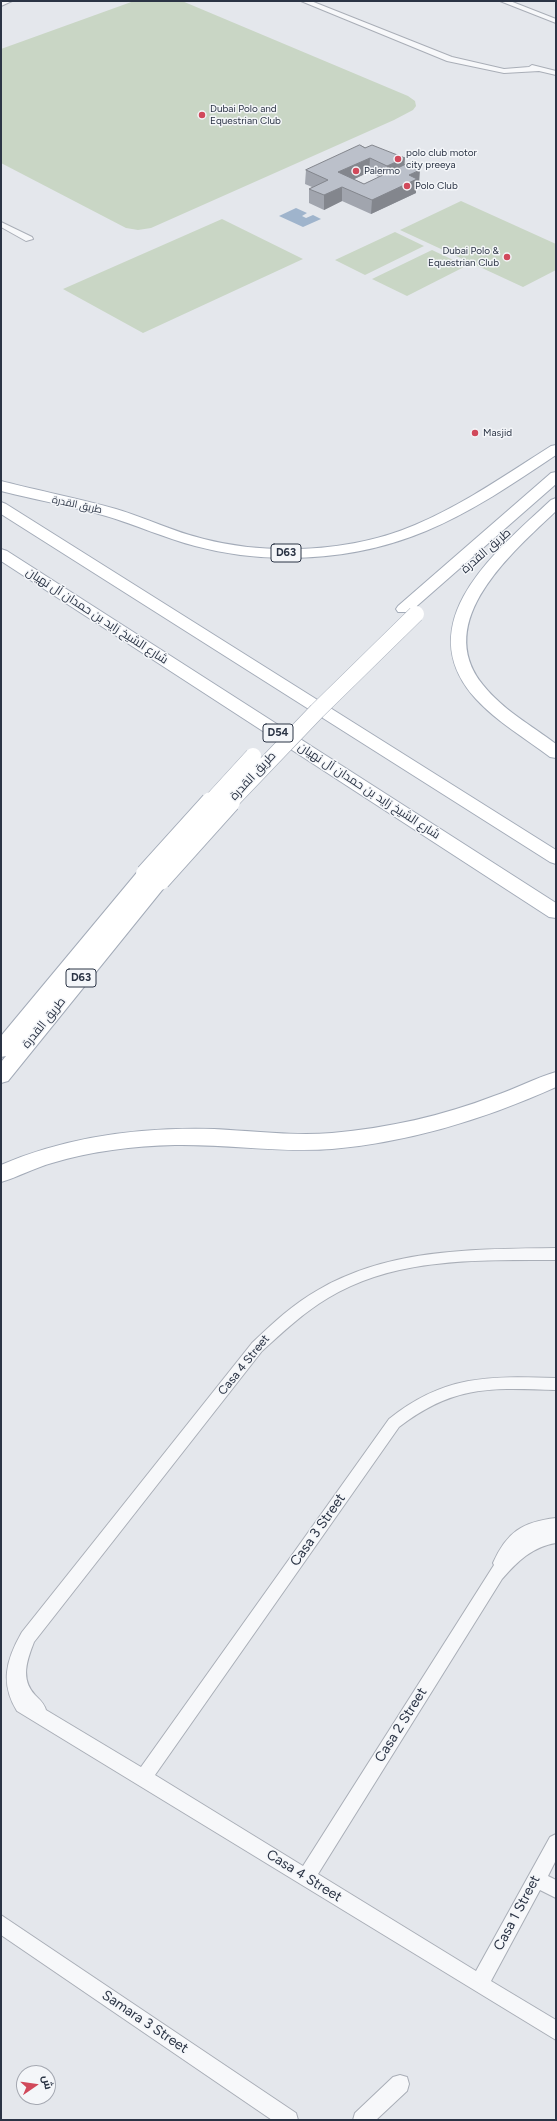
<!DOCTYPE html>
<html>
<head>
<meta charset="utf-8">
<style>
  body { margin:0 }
  #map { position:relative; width:557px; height:2121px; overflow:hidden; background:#e4e7ec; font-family:Figtree,Cairo,sans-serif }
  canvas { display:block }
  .frame { position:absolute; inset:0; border:2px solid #2b3445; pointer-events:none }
  .north { position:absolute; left:16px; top:2065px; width:40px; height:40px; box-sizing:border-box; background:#f4f6f9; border:1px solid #a4a8b1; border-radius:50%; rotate:77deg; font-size:11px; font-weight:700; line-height:16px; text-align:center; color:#2b3445 }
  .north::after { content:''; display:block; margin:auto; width:14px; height:18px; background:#d1495b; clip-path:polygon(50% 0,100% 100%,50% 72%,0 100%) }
</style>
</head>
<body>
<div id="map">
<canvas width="557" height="2121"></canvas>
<div class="frame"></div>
<div class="north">ش</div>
</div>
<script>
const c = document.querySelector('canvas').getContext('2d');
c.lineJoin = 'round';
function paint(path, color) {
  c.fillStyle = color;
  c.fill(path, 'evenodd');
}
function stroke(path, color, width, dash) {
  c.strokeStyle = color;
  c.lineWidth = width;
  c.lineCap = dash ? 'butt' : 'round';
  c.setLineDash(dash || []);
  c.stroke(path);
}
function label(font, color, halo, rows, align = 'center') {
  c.font = font + ' Figtree,Cairo,sans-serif';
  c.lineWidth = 3;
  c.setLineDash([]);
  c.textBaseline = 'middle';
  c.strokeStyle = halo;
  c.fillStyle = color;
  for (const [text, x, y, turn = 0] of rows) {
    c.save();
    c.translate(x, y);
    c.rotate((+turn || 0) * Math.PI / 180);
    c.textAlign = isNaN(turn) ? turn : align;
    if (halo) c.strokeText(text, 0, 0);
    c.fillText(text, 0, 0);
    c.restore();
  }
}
const green = new Path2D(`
  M134 1H182L408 96 415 101 416 106 413 110 394 120 151 228 138 230 126 228 1 163V49Z
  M461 201 556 244V270L523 287 400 230Z
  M222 219 303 259 143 333 63 289Z
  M395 232 424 246 365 275 335 260Z
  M432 250 466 266 407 296 372 279Z`);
const water = new Path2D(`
  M296 208 307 213 302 216 306 218 313 215 321 219 303 227 279 216Z`);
const street = new Path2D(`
  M1 1H12L1 6Z
  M301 1H311L452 57 504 69 529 67 532 65 556 71V75L539 71 504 73 447 61Z
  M500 1H510L556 19V23Z
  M1 222 32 237 33 239 26 241 1 227Z
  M556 1248V1260C480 1260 395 1257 328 1298 303 1313 283 1332 262 1351L34 1642C27 1660 20 1679 35 1695 40 1700 44 1703 46 1710L141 1767 389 1419C444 1375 488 1376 556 1378V1390C490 1388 454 1385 399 1427L155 1775 303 1866 494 1565 493 1563C507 1532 522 1522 556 1518V1543C532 1547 518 1561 502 1579L318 1874 476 1971 550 1837 556 1834V1860L548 1876 556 1880V1898L540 1890 491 1981 556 2020V2040L17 1711C0 1683 6 1660 22 1632L252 1343C273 1323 293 1304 318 1290 390 1248 476 1249 556 1248Z
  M1 1915 296 2113 298 2120H272L1 1935Z
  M400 2075 407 2077 409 2084 407 2091 376 2120H353L355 2113 393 2077Z`);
const primary = new Path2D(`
  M556 445V455C514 483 472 512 426 531 355 561 269 566 195 546 165 538 136 525 106 516 72 506 36 500 1 491V481C39 491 78 498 116 509 146 518 174 532 204 539 271 556 352 552 415 525 464 504 507 474 551 446Z
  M556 472V484L410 612H398L396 609 398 606 551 473Z
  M556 498V511C513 552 431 621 483 685 503 710 531 725 556 744V758L550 757C525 738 497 722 476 699 407 623 497 550 551 500Z
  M1 502 6 504 556 850V864L550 862 1 514Z
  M1 549 7 551 556 903V918L549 917 1 561Z
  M146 868 153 870 154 875 160 874 167 876 169 880 167 884 8 1081 1 1083V1062L6 1056 1 1057V1036L139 870Z
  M556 1072V1087C485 1119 410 1142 332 1149 280 1153 227 1144 175 1145 133 1146 92 1151 52 1163 34 1168 18 1177 1 1182V1165C68 1136 141 1127 214 1129 254 1131 293 1136 332 1133 388 1128 442 1116 494 1096 515 1089 535 1078 556 1072Z`);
const primaryBridgeFar1 = new Path2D(`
  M210 803 253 756
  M229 803 317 711 416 614`);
const primaryBridge = new Path2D(`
  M146 874 211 802
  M160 880 230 802`);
const wall = new Path2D(`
  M360 145 404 165 419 184 416 185V193L371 214 342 201 324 210 309 203V189L312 187 305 184 306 170ZM369 172 379 177 364 184 354 179Z`);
const shadedWall = new Path2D(`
  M370 158 369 172 338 187V172Z
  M405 158 404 172 387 180V166Z
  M420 170 419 184 416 185V193L371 214 372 200 409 175Z
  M342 187V201L324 210V195Z`);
const building = new Path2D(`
  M360 145 365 148 372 145 405 158 387 166 370 158 338 172 364 184 406 164 420 170 409 175 417 179 372 200 342 187 324 195 309 189 328 180 306 170Z`);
const markers = [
  [202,115,4,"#d1495b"],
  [398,159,4,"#d1495b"],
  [356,171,4,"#d1495b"],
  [407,186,4,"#d1495b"],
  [507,257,4,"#d1495b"],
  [475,433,4,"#d1495b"]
];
const farPoinames = [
  ["Dubai Polo and",210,109],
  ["Equestrian Club",210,121],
  ["polo club motor",406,153],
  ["city preeya",406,165],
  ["Palermo",364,171],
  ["Polo Club",415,186],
  ["Dubai Polo &",499,251,"right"],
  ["Equestrian Club",499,263,"right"],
  ["Masjid",483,433]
];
const farStreetnames = [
  ["طريق القدرة",77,505,12]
];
const shields = [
  [286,553,30],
  [278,733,30],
  [81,978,30]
];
const shieldNames = [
  ["D63",286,553],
  ["D54",278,733],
  ["D63",81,978]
];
const streetNames = [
  ["طريق القدرة",486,551,-41],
  ["شارع الشيخ زايد بن حمدان آل نهيان",97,616,33],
  ["طريق القدرة",253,776,-47],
  ["شارع الشيخ زايد بن حمدان آل نهيان",369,791,33],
  ["طريق القدرة",44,1023,-51],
  ["Casa 4 Street",244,1365,-51]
];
const nearStreetnames = [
  ["Casa 3 Street",318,1530,-55],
  ["Casa 2 Street",401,1725,-58],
  ["Casa 4 Street",304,1876,32],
  ["Casa 1 Street",517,1913,-62],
  ["Samara 3 Street",145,2022,34]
];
paint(green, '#c9d6c5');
paint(water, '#9fb4cc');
stroke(street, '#a9aeb7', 2);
stroke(primary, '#a3abb8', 2);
paint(street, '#f7f8fa');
paint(primary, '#fff');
stroke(primaryBridgeFar1, '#a3abb8', 17, []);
stroke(primaryBridge, '#a3abb8', 22, []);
stroke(primaryBridgeFar1, '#fff', 16);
stroke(primaryBridge, '#fff', 20);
paint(wall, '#a1a5ae');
paint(shadedWall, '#83868d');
paint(building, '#bbc0ca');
stroke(building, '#83868d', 1);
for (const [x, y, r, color] of markers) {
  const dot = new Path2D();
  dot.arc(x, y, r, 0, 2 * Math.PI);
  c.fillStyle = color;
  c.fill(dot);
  stroke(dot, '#f4f6f9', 1.5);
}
label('10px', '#2b3445', '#f4f6f9', farPoinames, 'left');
label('10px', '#2b3445', '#f4f6f9', farStreetnames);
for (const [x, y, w] of shields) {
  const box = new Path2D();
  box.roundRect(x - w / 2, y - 9, w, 18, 3);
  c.fillStyle = '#f4f6f9';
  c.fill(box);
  stroke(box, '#2b3445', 1);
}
label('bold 11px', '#2b3445', null, shieldNames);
label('12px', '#2b3445', '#f4f6f9', streetNames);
label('14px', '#2b3445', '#f4f6f9', nearStreetnames);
</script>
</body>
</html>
